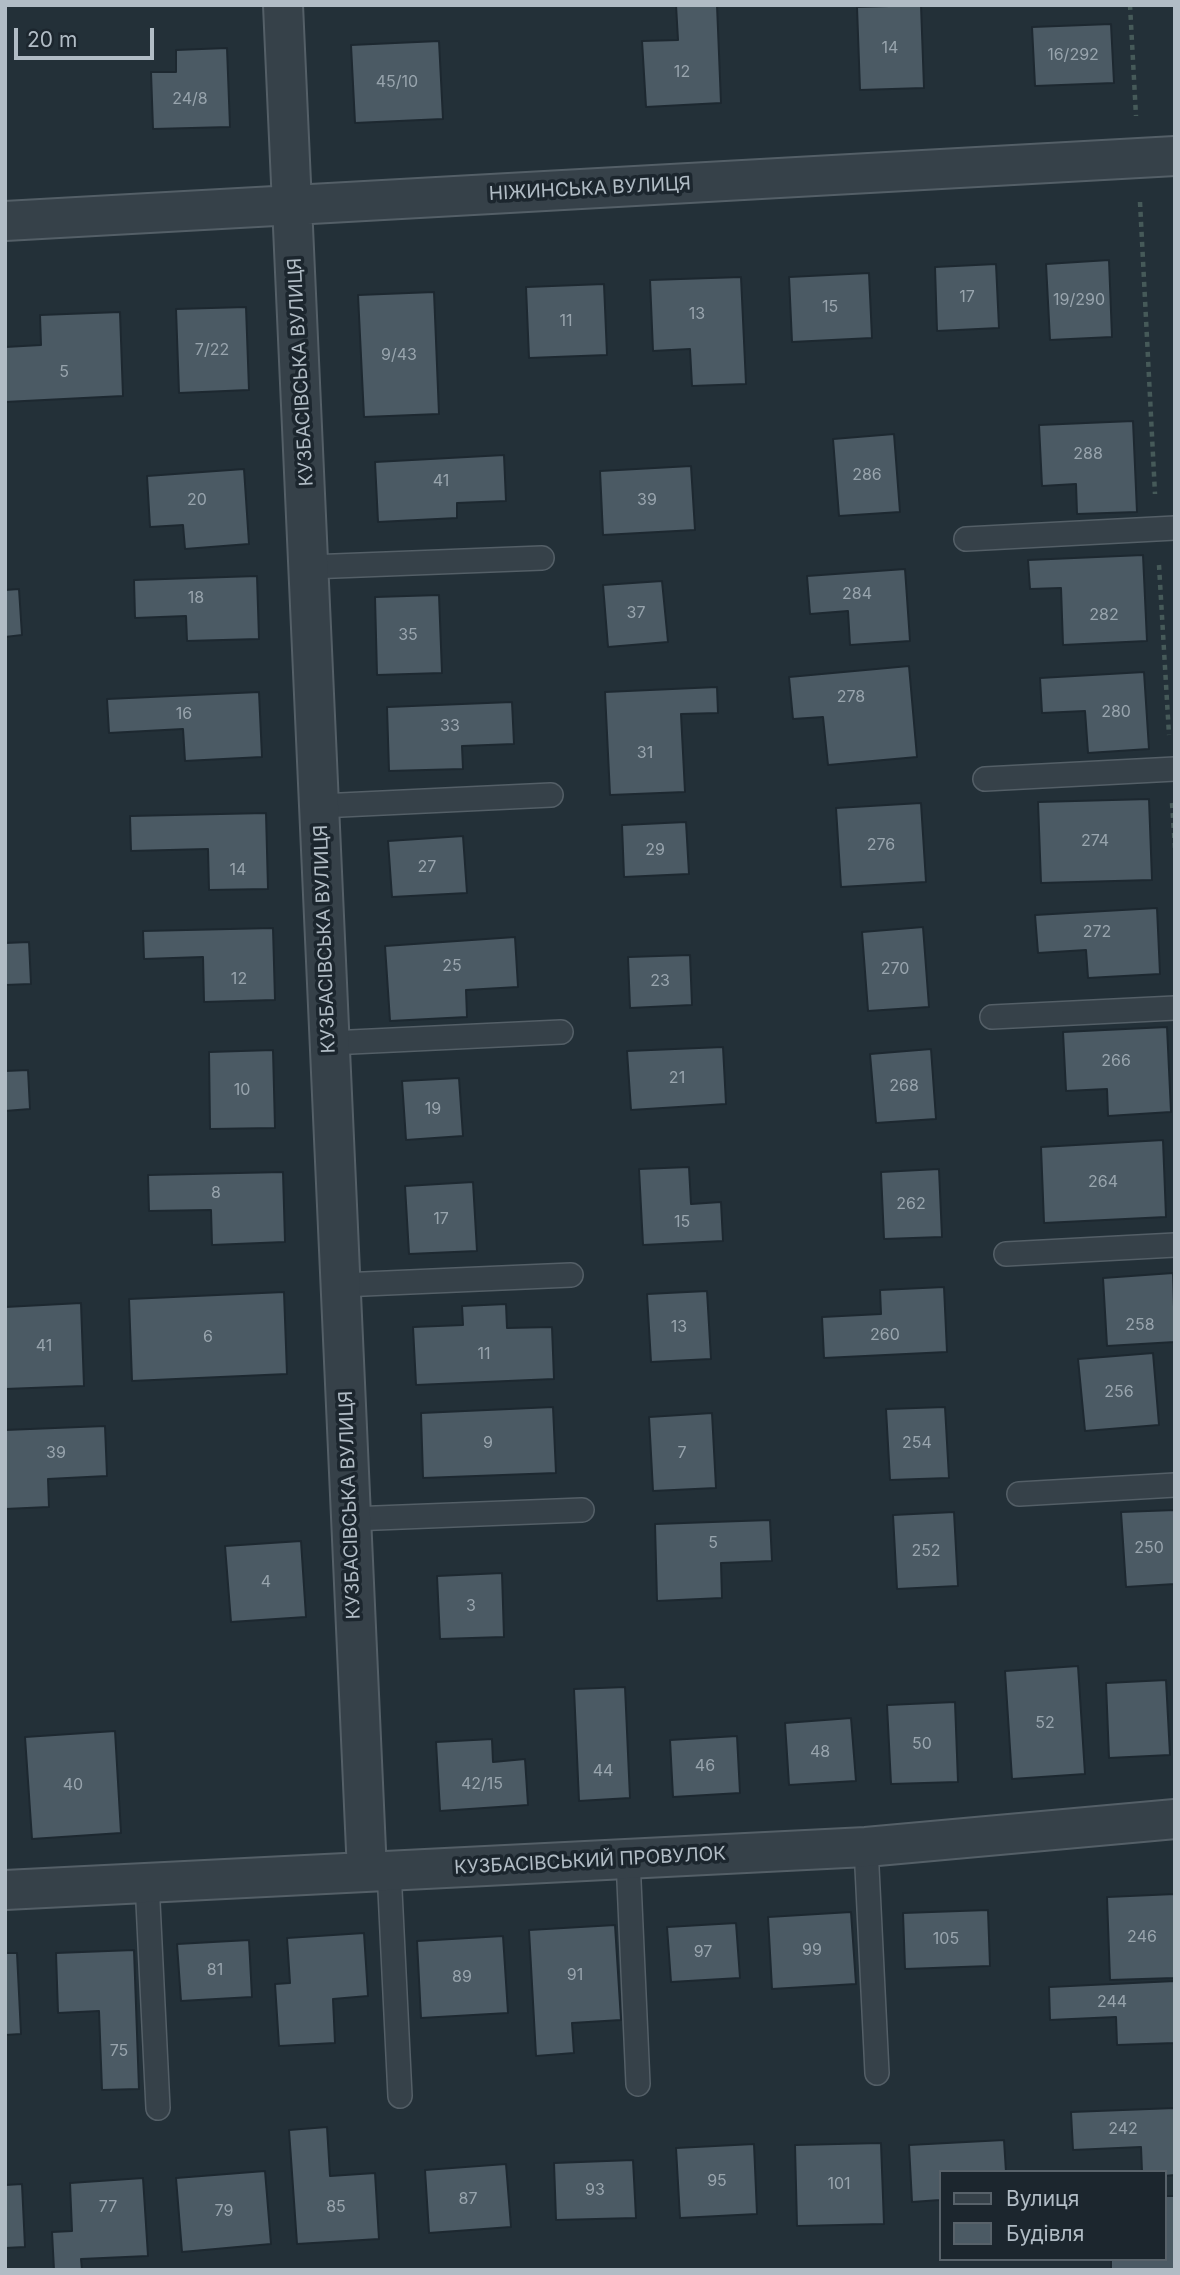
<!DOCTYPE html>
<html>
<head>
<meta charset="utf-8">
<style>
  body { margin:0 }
  #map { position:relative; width:1180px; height:2275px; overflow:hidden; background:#233038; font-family:Inter,sans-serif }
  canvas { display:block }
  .frame { position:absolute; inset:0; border:7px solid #b1bcc5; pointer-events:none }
  .legend { position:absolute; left:939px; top:2170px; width:228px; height:91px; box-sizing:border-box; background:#1c262e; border:2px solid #58626a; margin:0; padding:9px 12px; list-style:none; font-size:21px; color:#b1bcc5 }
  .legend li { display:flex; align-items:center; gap:14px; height:35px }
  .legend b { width:35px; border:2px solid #58626a }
  .scale { position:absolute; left:14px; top:28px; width:140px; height:32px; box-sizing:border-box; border:4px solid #b1bcc5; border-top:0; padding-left:9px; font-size:21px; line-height:24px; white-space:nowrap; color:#b1bcc5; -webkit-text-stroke:5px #1c262e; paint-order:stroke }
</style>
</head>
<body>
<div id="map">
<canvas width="1180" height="2275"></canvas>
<div class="frame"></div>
<ul class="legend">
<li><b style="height:9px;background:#364149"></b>Вулиця</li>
<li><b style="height:19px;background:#4b5a64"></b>Будівля</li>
</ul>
<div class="scale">20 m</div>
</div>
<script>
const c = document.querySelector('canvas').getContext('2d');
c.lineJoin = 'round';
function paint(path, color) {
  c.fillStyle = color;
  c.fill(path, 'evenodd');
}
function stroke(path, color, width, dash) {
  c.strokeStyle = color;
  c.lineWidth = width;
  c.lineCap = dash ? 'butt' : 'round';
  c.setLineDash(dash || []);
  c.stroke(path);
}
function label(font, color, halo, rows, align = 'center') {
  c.font = font + ' Inter,sans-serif';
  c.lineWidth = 7;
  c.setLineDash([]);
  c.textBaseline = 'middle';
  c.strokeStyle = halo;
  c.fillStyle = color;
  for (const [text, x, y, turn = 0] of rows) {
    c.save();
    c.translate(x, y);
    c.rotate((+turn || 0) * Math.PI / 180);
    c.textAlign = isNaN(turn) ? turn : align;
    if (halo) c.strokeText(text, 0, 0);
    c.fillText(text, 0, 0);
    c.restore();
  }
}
const building = new Path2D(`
  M676 5H717L721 103 646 107 642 41 678 40Z
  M921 5 924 88 860 90 857 7Z
  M1111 24 1114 83 1035 86 1032 27Z
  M439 41 443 119 355 123 351 45Z
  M227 48 230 127 153 129 151 72H176V50Z
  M1109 260 1112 337 1050 340 1046 264Z
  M996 264 999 328 937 331 935 267Z
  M869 273 872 338 792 342 789 277Z
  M741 277 746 384 692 386 690 349 653 351 650 280Z
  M604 284 607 355 529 358 526 287Z
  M434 292 439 414 364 417 358 295Z
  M246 307 249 390 179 393 176 309Z
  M120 312 123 396 5 402V347L41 345 40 315Z
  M1133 421 1137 512 1077 514 1076 484 1042 486 1039 425Z
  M894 434 900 512 839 516 833 439Z
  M504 455 506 501 457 503V518L378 522 375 462Z
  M691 466 695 530 603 535 600 471Z
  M244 469 249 544 185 549 183 525 150 527 147 476Z
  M1143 555 1147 641 1063 645 1061 588 1030 589 1028 560Z
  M905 569 910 641 850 645 848 611 810 614 807 576Z
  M257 576 259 639 187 641 186 616 135 618 134 580Z
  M662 581 668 642 608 647 603 585Z
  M19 589 22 635 5 637V590Z
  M439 595 442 673 377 675 375 597Z
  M909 666 917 757 828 765 823 717 793 719 789 677Z
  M1144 672 1149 749 1088 753 1085 711 1042 713 1040 678Z
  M717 687 718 713 681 714 685 792 610 795 605 692Z
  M259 692 262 757 185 761 183 729 109 733 107 699Z
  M512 702 514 744 462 746 463 769 389 771 387 707Z
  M1149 799 1152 880 1041 883 1038 802Z
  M921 803 926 882 841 887 836 808Z
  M266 813 268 889 209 890 208 849 131 851 130 816Z
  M686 822 689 874 624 877 622 825Z
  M463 836 467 893 392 897 388 841Z
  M1157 908 1160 974 1088 978 1086 950 1038 953 1035 915Z
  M923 927 929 1007 868 1011 862 932Z
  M273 928 275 1000 204 1002 203 957 144 959 143 931Z
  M515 937 518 987 466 990 467 1017 390 1021 385 946Z
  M29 942 31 984 5 985V943Z
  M690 955 692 1005 630 1008 628 957Z
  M1167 1027 1171 1112 1108 1116 1107 1089 1066 1091 1063 1032Z
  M723 1047 726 1104 631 1110 627 1051Z
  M931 1049 936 1119 876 1123 870 1054Z
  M273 1050 275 1128 210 1129 209 1052Z
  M28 1070 30 1109 5 1111V1071Z
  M459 1078 463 1136 406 1140 402 1081Z
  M1163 1140 1166 1217 1044 1223 1041 1147Z
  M689 1167 691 1204 721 1202 723 1241 643 1245 639 1169Z
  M939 1169 942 1237 884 1239 881 1172Z
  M283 1172 285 1242 212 1245 211 1210 149 1211 148 1175Z
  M473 1182 477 1251 409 1254 405 1186Z
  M1173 1273 1175 1342 1107 1346 1103 1278Z
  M944 1287 947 1352 824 1358 822 1317 881 1314 880 1290Z
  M707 1291 711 1359 651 1362 647 1294Z
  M284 1292 287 1374 132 1381 129 1299Z
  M81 1303 84 1386 5 1389V1307Z
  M506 1304 507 1328 552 1327 554 1379 416 1385 413 1327 463 1325 462 1306Z
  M1153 1353 1159 1425 1085 1431 1078 1359Z
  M553 1407 556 1473 423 1478 421 1413Z
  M945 1407 949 1478 890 1480 886 1409Z
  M712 1413 716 1488 653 1491 649 1417Z
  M105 1426 107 1476 48 1479 49 1507 5 1509V1430Z
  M1175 1510V1584L1126 1587 1121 1512Z
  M954 1512 958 1586 897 1589 893 1515Z
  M770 1520 772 1561 721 1563 722 1598 657 1601 655 1524Z
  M301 1541 306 1617 231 1622 225 1546Z
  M502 1573 504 1637 440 1639 437 1576Z
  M1078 1666 1085 1774 1012 1779 1005 1671Z
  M1166 1680 1170 1755 1109 1758 1106 1683Z
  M625 1687 630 1798 579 1801 574 1689Z
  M955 1702 958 1782 891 1784 887 1705Z
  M851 1718 856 1781 789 1785 785 1723Z
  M115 1731 121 1833 32 1839 25 1737Z
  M737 1736 740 1793 673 1797 670 1740Z
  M492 1739 493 1762 525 1759 528 1805 440 1811 436 1742Z
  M1175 1894V1978L1110 1980 1107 1897Z
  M988 1910 990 1966 905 1969 903 1913Z
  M851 1912 856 1984 772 1989 768 1917Z
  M736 1923 740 1978 671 1982 667 1927Z
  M615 1925 621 2020 572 2023 574 2053 536 2056 529 1930Z
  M364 1933 368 1996 333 1999 335 2043 279 2046 275 1984 290 1983 287 1938Z
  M503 1936 508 2013 421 2018 417 1941Z
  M249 1940 252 1997 181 2001 177 1944Z
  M134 1950 139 2089 102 2090 99 2011 58 2013 56 1953Z
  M5 1953H17L21 2034 5 2035Z
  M1175 1981V2043L1117 2045 1116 2017 1050 2020 1049 1987Z
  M1175 2108V2175L1164 2176V2172H1142L1141 2147 1073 2150 1071 2112Z
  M327 2127 330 2176 375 2173 379 2239 297 2244 289 2130Z
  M1004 2140 1006 2172H940V2200L912 2202 909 2145Z
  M881 2143 884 2224 797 2226 795 2145Z
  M754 2144 757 2214 680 2218 676 2148Z
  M633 2160 636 2218 556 2220 554 2163Z
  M506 2164 511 2227 429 2233 425 2170Z
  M265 2171 271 2244 182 2252 176 2178Z
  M143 2178 148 2256 81 2259 82 2270H54L52 2232 72 2231 70 2183Z
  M22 2184 25 2247 5 2248V2185Z
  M1164 2196H1175V2270H1111V2259H1164Z`);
const path = new Path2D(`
  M1130 5 1136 116
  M1140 202 1155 494
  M1159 565 1169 735
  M1172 803 1175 848`);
const lane = new Path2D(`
  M966 539 1175 528
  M309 567 542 558
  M985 779 1175 769
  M320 806 551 795
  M992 1017 1175 1008
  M330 1043 561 1032
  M1006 1254 1175 1245
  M341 1285 571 1275
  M1019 1494 1175 1485
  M351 1519 582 1510
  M866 1847 877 2073
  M628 1859 638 2084
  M389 1870 400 2096
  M147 1882 158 2108`);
const street = new Path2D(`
  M283 5 367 1872
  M5 221 1175 156
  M5 1890 866 1847 1175 1819`);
const numberNames = [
  ["14",890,48],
  ["16/292",1073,55],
  ["12",682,72],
  ["45/10",397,82],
  ["24/8",190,99],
  ["17",967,297],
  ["19/290",1079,300],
  ["15",830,307],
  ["13",697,314],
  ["11",566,321],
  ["7/22",212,350],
  ["9/43",399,355],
  ["5",64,372],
  ["288",1088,454],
  ["286",867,475],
  ["41",441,481],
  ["20",197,500],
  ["39",647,500],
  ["284",857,594],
  ["18",196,598],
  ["37",636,613],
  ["282",1104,615],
  ["35",408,635],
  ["278",851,697],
  ["280",1116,712],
  ["16",184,714],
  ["33",450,726],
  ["31",645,753],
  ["274",1095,841],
  ["276",881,845],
  ["29",655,850],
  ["27",427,867],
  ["14",238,870],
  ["272",1097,932],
  ["25",452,966],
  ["270",895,969],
  ["12",239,979],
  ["23",660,981],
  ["266",1116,1061],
  ["21",677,1078],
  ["268",904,1086],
  ["10",242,1090],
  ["19",433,1109],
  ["264",1103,1182],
  ["8",216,1193],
  ["262",911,1204],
  ["17",441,1219],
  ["15",682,1222],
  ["258",1140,1325],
  ["13",679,1327],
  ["260",885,1335],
  ["6",208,1337],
  ["41",44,1346],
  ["11",484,1354],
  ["256",1119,1392],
  ["9",488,1443],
  ["254",917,1443],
  ["39",56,1453],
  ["7",682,1453],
  ["5",713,1543],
  ["250",1149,1548],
  ["252",926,1551],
  ["4",266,1582],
  ["3",471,1606],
  ["52",1045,1723],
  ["50",922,1744],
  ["48",820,1752],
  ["46",705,1766],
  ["44",603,1771],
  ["42/15",482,1784],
  ["40",73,1785],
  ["246",1142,1937],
  ["105",946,1939],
  ["99",812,1950],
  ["97",703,1952],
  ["81",215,1970],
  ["91",575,1975],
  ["89",462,1977],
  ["244",1112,2002],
  ["75",119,2051],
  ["242",1123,2129],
  ["95",717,2181],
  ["101",839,2184],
  ["93",595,2190],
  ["87",468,2199],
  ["77",108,2207],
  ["85",336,2207],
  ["79",224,2211]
];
const streetNames = [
  ["НІЖИНСЬКА ВУЛИЦЯ",590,189,-3],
  ["КУЗБАСІВСЬКА ВУЛИЦЯ",301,372,-93],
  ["КУЗБАСІВСЬКА ВУЛИЦЯ",325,939,-92],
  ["КУЗБАСІВСЬКА ВУЛИЦЯ",350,1505,-92],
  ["КУЗБАСІВСЬКИЙ ПРОВУЛОК",590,1861,-3]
];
paint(building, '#4b5a64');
stroke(building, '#1d2830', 2);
stroke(lane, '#545f67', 26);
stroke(street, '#545f67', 42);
stroke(path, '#465a59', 4.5, [5, 5]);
stroke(lane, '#364149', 23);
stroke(street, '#364149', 38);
label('16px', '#98a4ad', null, numberNames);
label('19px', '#b1bcc5', '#1c262e', streetNames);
</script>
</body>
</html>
